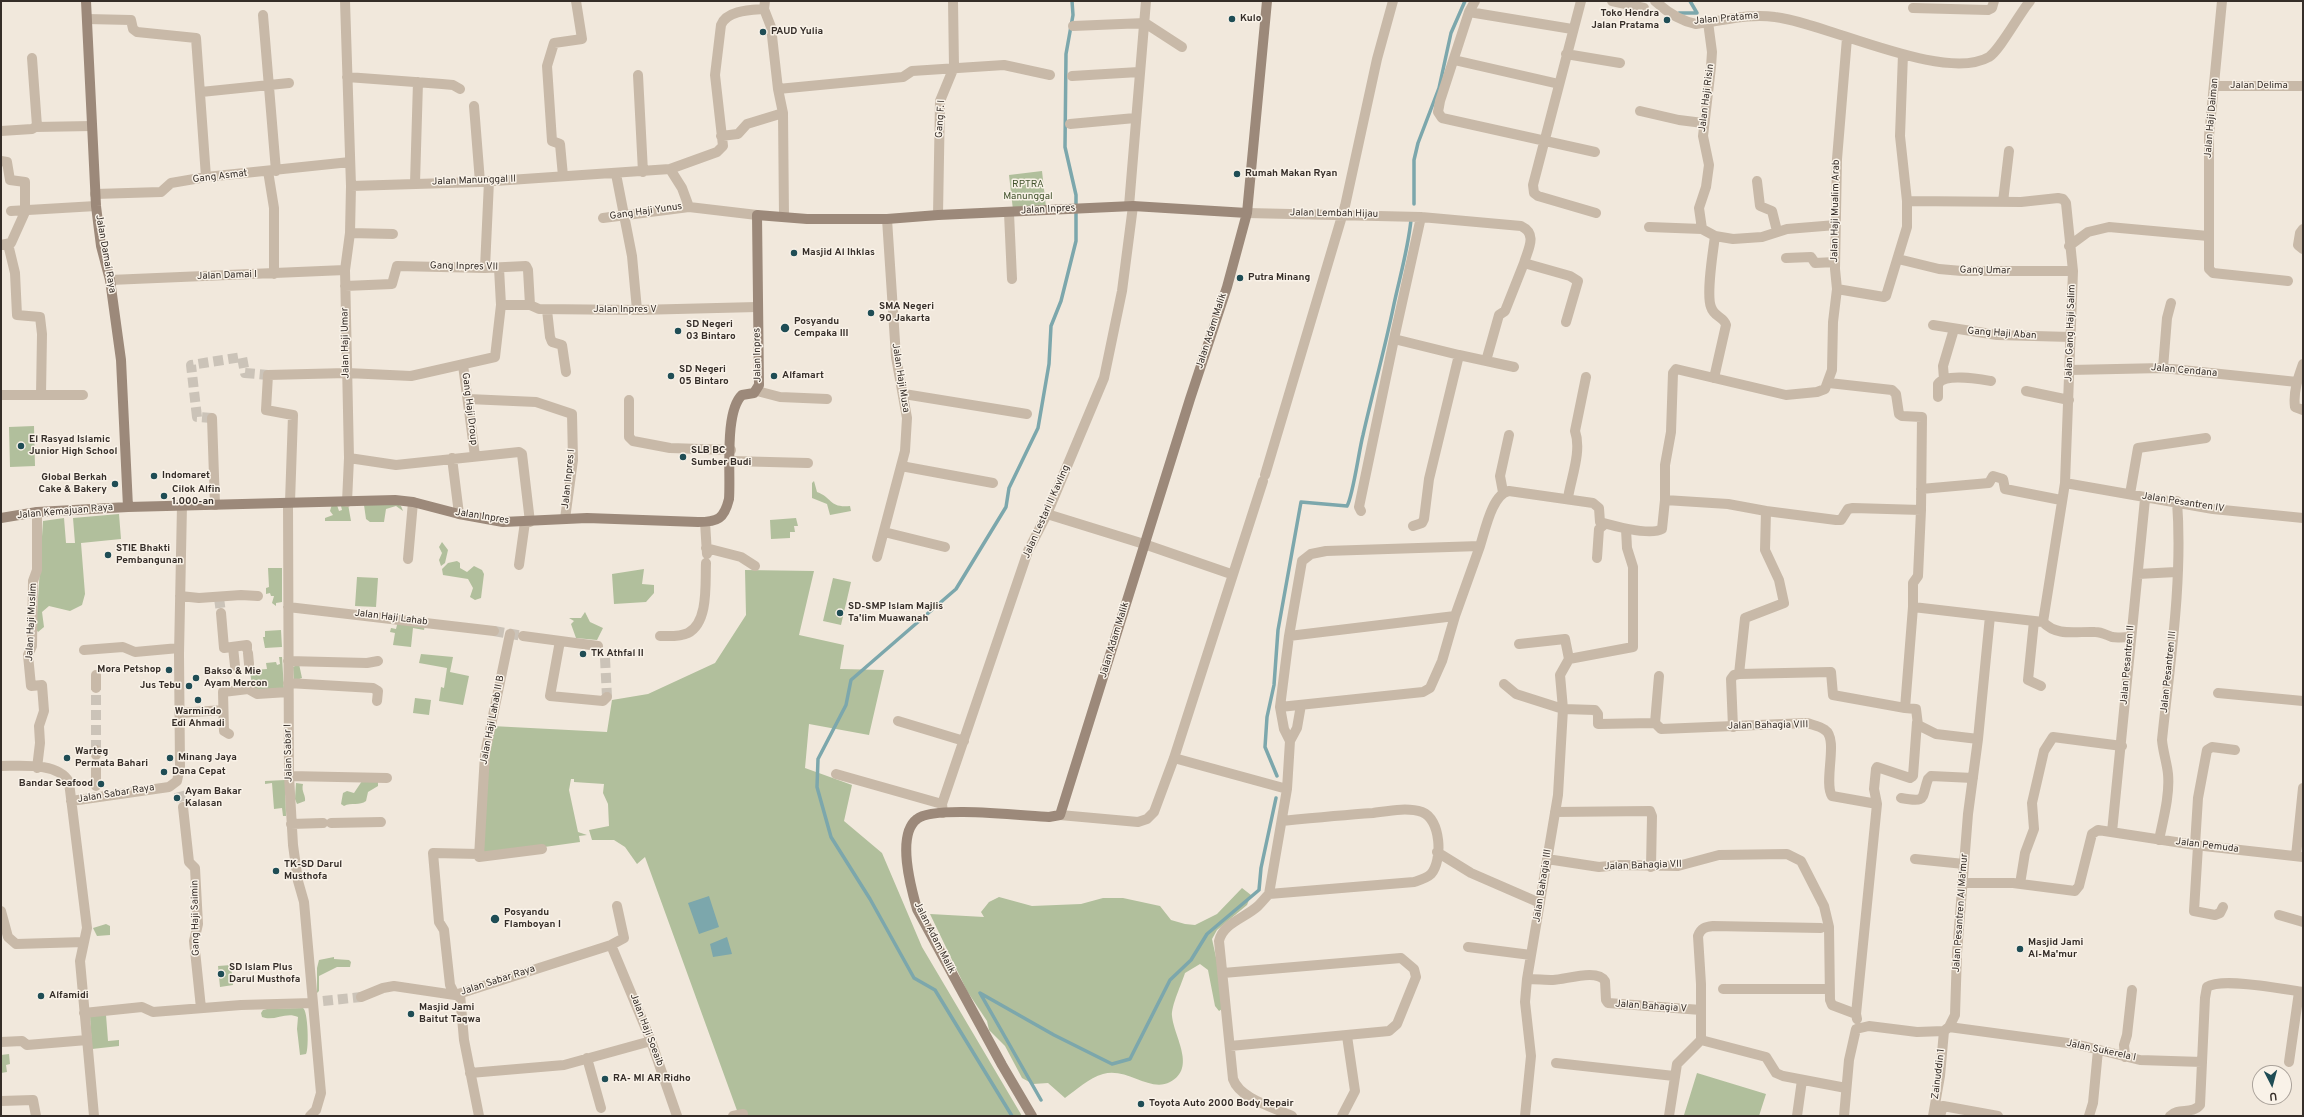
<!DOCTYPE html>
<html>
<head>
<meta charset="utf-8">
<style>
  body { margin:0 }
  #map { position:relative; width:2304px; height:1117px; overflow:hidden; background:#f1e8dc; font-family:Overpass,sans-serif }
  canvas { display:block }
  .frame { position:absolute; inset:0; border:2px solid #352d28; pointer-events:none }
  .north { position:absolute; left:2252px; top:1065px; width:40px; height:40px; box-sizing:border-box; background:#f9f2e8; border:1px solid #aba39b; border-radius:50%; rotate:174deg; font-size:11px; font-weight:700; line-height:16px; text-align:center; color:#352d28 }
  .north::after { content:''; display:block; margin:auto; width:14px; height:18px; background:#1f4d55; clip-path:polygon(50% 0,100% 100%,50% 72%,0 100%) }
</style>
</head>
<body>
<div id="map">
<canvas width="2304" height="1117"></canvas>
<div class="frame"></div>
<div class="north">U</div>
</div>
<script>
const c = document.querySelector('canvas').getContext('2d');
c.lineJoin = 'round';
function paint(path, color) {
  c.fillStyle = color;
  c.fill(path, 'evenodd');
}
function stroke(path, color, width, dash) {
  c.strokeStyle = color;
  c.lineWidth = width;
  c.lineCap = dash ? 'butt' : 'round';
  c.setLineDash(dash || []);
  c.stroke(path);
}
function label(font, color, halo, rows, align = 'center') {
  c.font = font + ' Overpass,sans-serif';
  c.lineWidth = 3;
  c.setLineDash([]);
  c.textBaseline = 'middle';
  c.strokeStyle = halo;
  c.fillStyle = color;
  for (const [text, x, y, turn = 0] of rows) {
    c.save();
    c.translate(x, y);
    c.rotate((+turn || 0) * Math.PI / 180);
    c.textAlign = isNaN(turn) ? turn : align;
    if (halo) c.strokeText(text, 0, 0);
    c.fillText(text, 0, 0);
    c.restore();
  }
}
const green = new Path2D(`
  M1042 171 1046 207 1013 210 1009 175Z
  M34 426 35 466 10 467 9 427Z
  M814 481 817 492C833 498 829 508 850 506L851 511 830 515 827 504 812 498V483Z
  M394 503 401 506 403 511 396 506 386 509 384 522H370L366 519 364 505Z
  M332 504 337 505 339 511 342 510 341 506 348 504 351 521H325V518L333 515 330 511Z
  M119 514 121 539 81 543 85 594 82 605 70 611 49 606 42 612 44 627 38 632 36 629 43 521 64 518 66 543H75L73 518Z
  M796 518 798 526H794L795 532H790V538L771 539 770 520Z
  M442 542 448 550 445 563 441 566 439 560 442 553 439 547Z
  M457 561 460 563V568L467 572 474 566 482 570 484 574 481 598 475 600 470 597 473 588 468 579 443 575 442 569 448 563Z
  M268 568H282V602L276 603V606L272 603 274 596H271L270 593 266 594V588L269 587Z
  M644 569 642 584 654 585V593L646 602 614 604 612 574Z
  M745 570 814 571 799 635 844 645 840 669 884 670 869 735 809 724 805 768 852 785 844 821 882 853 922 947 1022 1116H739L645 857 637 864 625 847 614 840H592L589 830 609 826 608 804 603 793 604 784 574 782V779H571L569 790 578 832 587 835 579 836 580 842 480 856 492 726 607 732 612 700 648 694 715 663 746 615Z
  M357 577 378 578 376 607 355 606Z
  M833 578 851 582 841 625 823 621Z
  M585 612 590 622 603 628 597 640 576 638 571 624 574 621 569 618H581Z
  M398 621 425 625 424 630 413 628 411 647 393 645 395 633 390 632 391 628 396 629Z
  M281 630 282 647 265 648 263 637H265V631Z
  M421 654 453 657 450 672 469 676 463 705 439 701 441 687 444 688 447 668 419 663Z
  M279 657H282L284 690 255 692 252 687 250 670H248L247 665 253 661 254 670 267 669 266 663 276 662 277 665 280 664Z
  M299 664 302 678 294 681 293 667Z
  M415 698 431 700 429 715 413 713Z
  M285 780 286 816H283L282 808 274 809 272 783 265 784V781Z
  M362 781 378 782V786L368 792 366 801C360 806 351 802 344 806L341 804 343 793 347 791 354 793Z
  M296 783 303 784C301 792 306 795 305 801L297 804 295 799Z
  M1242 888 1251 895 1247 905 1217 930 1212 939 1219 971 1222 1009 1219 1011 1215 1006 1208 970 1200 964 1185 973C1182 983 1171 1006 1172 1016 1174 1037 1197 1068 1170 1082 1150 1093 1127 1067 1103 1074 1089 1078 1076 1090 1065 1098L1048 1083 1033 1084 1022 1078 1005 1046 989 1030 987 1021 967 991 930 914 984 917 981 912 989 902 999 897 1032 906 1081 904 1103 898H1123L1160 906 1171 920 1185 924 1195 925 1217 914Z
  M106 924 110 926V935L97 936 93 928Z
  M334 957V959L349 960 351 962 350 967H337L319 976V991L317 993V968L319 960Z
  M231 965 233 985 220 987 218 966Z
  M303 1008C308 1011 309 1048 306 1054L300 1055 297 1029 298 1017C286 1011 274 1022 262 1017L261 1013 263 1010 267 1009Z
  M106 1015 108 1041 119 1040V1046L92 1049 90 1016Z
  M9 1054 10 1064 6 1065 7 1072 1 1073V1055Z
  M1697 1073 1766 1094 1759 1116 1684 1115Z`);
const water = new Path2D(`
  M709 896 719 927 699 934 688 903Z
  M727 937 732 954 713 957 710 944Z`);
const stream = new Path2D(`
  M1679 13H1697L1690 1
  M1414 204V160L1418 143 1439 88 1451 33 1465 1
  M1277 776 1265 747 1267 717 1274 685 1278 630 1301 502 1347 506C1353 496 1359 450 1363 435 1373 391 1385 348 1394 304 1400 276 1408 249 1411 220
  M1041 1100 980 993 1054 1035 1112 1064 1130 1059 1170 980 1191 960 1207 934 1259 890 1261 868 1276 798
  M1012 1116 935 990 914 978 870 899 831 837 817 787 818 759 846 705 851 680 956 589 1006 507 1009 488 1038 428 1049 364 1051 326 1061 301 1076 241V195L1065 147 1066 54 1073 15 1072 1`);
const streetTunnel = new Path2D(`
  M212 418 197 417 191 365 242 357 245 373 268 375
  M219 598 221 613
  M494 631 523 636
  M605 658 607 697
  M96 750V688
  M179 792 183 807
  M323 1001 361 997`);
const street = new Path2D(`
  M345 1 351 186 480 182 670 169 682 188 689 207 757 215
  M765 1 764 9 771 27 778 89 783 113 784 217
  M1475 1 1469 12 1440 101 1438 112 1442 118 1595 152
  M1581 1 1533 185 1534 193 1538 196 1596 213
  M1612 1 1644 8
  M1655 1C1667 12 1681 21 1696 24 1723 21 1748 13 1775 17 1826 23 1944 83 1989 57 2000 50 2019 14 2030 1
  M2222 1 2209 136V269L2213 273 2288 281
  M1913 8 1988 10 1992 8 1994 1
  M1469 12 1572 29
  M263 15 276 171
  M87 19 131 20 133 29 137 32 196 38 206 177
  M1708 22 1712 52 1711 67 1703 136 1709 165 1706 187 1699 208 1702 229 1715 236 1733 239 1762 237 1787 229 1836 225
  M1073 26 1145 23 1182 47
  M1566 54 1620 63
  M1454 60 1559 84
  M638 75 643 172
  M1072 76 1139 72
  M347 77 442 84 453 85 460 89
  M2215 86H2303
  M778 89 903 77 912 71 1004 65 1050 75
  M201 92 289 83
  M474 106 480 182
  M1640 111 1679 120 1703 123
  M1070 124 1135 118
  M35 127 92 126
  M1 131 32 129 37 126 32 58
  M721 136 738 134 747 124 783 113
  M1 161 7 162 10 180 25 182V212L11 243 1 245
  M670 169 717 152 723 146 715 75 721 25C727 10 751 10 764 9
  M268 171 274 208V274
  M616 174 632 256 637 310
  M563 176 560 144 552 141 547 66 554 43 582 39 576 1
  M1757 181 1760 206 1772 211 1777 231
  M415 183 418 82
  M95 194 161 192 171 183 206 177 350 162
  M1907 201 2021 202 2058 198 2063 199 2066 203 2073 271 2065 483 2043 622
  M2003 202 2009 151
  M1129 206 1146 1
  M11 211 96 206
  M1009 213 1012 279
  M1247 213 1421 217 1521 226C1538 234 1528 249 1524 263L1570 276 1578 281 1566 322
  M938 215 940 101 954 67 953 1
  M603 218 689 207
  M1649 227 1702 229
  M2303 229 2300 233 2298 245 2303 249
  M350 233 393 234
  M8 244 15 273 17 315 40 317 42 334 41 395
  M2069 246 2088 232 2109 227 2208 236
  M1786 258 1811 257 1815 263 1835 262
  M1898 259 1939 269 1962 271H2073
  M485 268 489 181
  M110 280 345 270
  M345 286 392 284 397 266 485 268 526 266 528 270 530 305 539 309 637 310 757 307
  M1837 289 1884 297 1886 296 1907 227V201L1900 136 1903 54
  M501 305H530
  M547 310 550 337 552 342 562 345 566 372
  M1933 325 1997 335 2071 337
  M1459 355 1514 367
  M1486 361 1499 315 1505 311 1524 263
  M2303 364C2298 378 2293 392 2295 407L2303 410
  M463 365 475 456
  M2163 368 2167 318 2171 303
  M2070 370 2163 368 2297 382
  M1714 378 1726 325C1724 317 1714 317 1711 307 1706 294 1713 252 1715 236
  M1944 379 1943 366 1954 329
  M1829 383 1892 390 1896 394 1899 414 1902 416 1922 417 1921 510 1918 576 1913 583V607
  M757 391 780 397 827 399
  M2026 391 2069 400
  M904 394 1027 414
  M1 395H83
  M1938 397V384C1945 373 1979 379 1991 381
  M468 399 536 402 572 414 573 460 565 519
  M629 400V437L633 441 670 448 731 450
  M212 418 215 505
  M349 458 396 465 519 452 522 454 530 522
  M452 458 459 514
  M731 461 808 463
  M901 466 993 483
  M1265 475 1345 206 1377 59 1393 1
  M2065 483 2213 509 2303 518
  M1921 489 1989 483 1993 476 2003 479 2005 489 2061 500
  M1503 492 1500 476 1509 435
  M2130 494 2138 448 2206 438
  M1568 498C1571 478 1582 451 1575 431L1586 377
  M1665 500 1728 504 1766 511 1765 550 1779 580 1784 603 1745 618 1739 674
  M288 502 289 776 293 845 298 881 304 902 321 1093 316 1110 310 1116
  M290 502 293 415 266 410 268 375 347 373 411 376 495 357 501 305 499 268
  M347 502 349 458 345 270 350 233 351 186
  M1361 511 1359 507 1394 339
  M1766 511 1836 520H1841L1848 509 1853 508 1921 510
  M37 512V570L33 581 32 646 28 655 31 686 42 685 44 711 39 726 40 743 37 768
  M1047 514 1144 544 1231 574
  M705 522 707 554
  M1413 526 1422 523 1424 519 1429 479 1459 355 1394 339 1421 217
  M884 532 945 547
  M1480 546C1485 531 1492 494 1509 491L1593 503 1599 508 1600 522C1614 526 1650 536 1662 529L1665 500V465L1671 432 1673 373 1676 369 1786 395 1817 392 1825 389 1832 370 1833 322 1837 289 1835 269 1837 159 1847 38
  M706 548 741 557 755 566
  M877 557 905 451 907 418 896 357 887 219
  M1597 558 1599 529 1605 524
  M408 559 413 502
  M519 565 525 522
  M2138 574 2176 572
  M180 596 199 598 241 595 258 596
  M288 607 494 631
  M221 613 224 648 247 645V649
  M2034 621 2028 680 2041 686
  M510 634 485 754 479 857 542 849
  M523 636 598 646
  M660 636C669 636 680 637 688 633 709 622 705 583 706 563
  M1289 636 1455 616
  M560 641 550 696 603 701 607 697
  M1519 644 1565 639 1569 659 1633 647V567L1627 548 1626 529
  M233 647 235 666
  M84 650 123 647 135 652 179 648
  M248 653 249 664
  M288 661 367 663 378 661
  M96 675V688
  M288 683 373 688 378 691 377 701
  M1504 684 1516 694 1563 709 1595 710 1598 714V724L1655 723 1661 729 1807 723C1813 725 1820 726 1825 730 1839 739 1823 782 1832 796L1877 804
  M2218 693 2303 701
  M1280 707 1423 692 1430 688 1442 661 1455 616 1480 546 1326 551 1311 554 1302 561 1289 636 1280 707 1284 729 1290 741
  M180 713 223 710
  M898 721 964 741
  M1655 723 1659 676
  M1733 727 1731 679 1734 675 1739 674 1831 672 1833 695 1905 708
  M229 734 224 731 223 692 248 689 257 694 288 692
  M1978 739 1936 734 1918 725 1916 709 1905 708 1913 607 2043 622C2057 637 2077 631 2095 632 2102 632 2106 635 2112 637 2117 638 2125 637 2131 637
  M96 755V750
  M1174 758 1287 789
  M1 766C21 766 58 762 69 782L87 928 80 961 94 1116
  M836 774 942 804
  M289 776 387 778
  M96 786V764
  M1901 798C1928 803 1921 798 1928 779L1931 776 1973 778
  M71 801 169 787 177 781 180 767 179 654 182 505
  M183 807 189 862 195 868 198 924 194 941 201 1008
  M1555 812 1650 811 1652 816 1651 867
  M943 813 942 804 1028 551 1047 514 1104 378 1122 291 1133 206
  M1060 815 1138 822 1147 819 1154 812 1174 758 1263 481
  M331 823 381 822
  M291 824 323 823
  M2112 832 2145 499
  M2159 840C2163 820 2170 795 2168 774 2167 763 2163 752 2162 740 2170 662 2183 580 2177 501
  M2195 845 2198 798 2207 750 2212 747 2235 750
  M2198 846 2194 911 2215 915 2220 913 2223 907
  M1437 852 1471 873 1540 903
  M2296 856 2303 788
  M1547 859 1599 867 1619 865 1678 866 1719 855 1787 854 1801 861 1824 906 1829 927 1830 1000 1832 1005 1856 1014
  M1915 859 1964 864
  M1962 883H2013L2075 891 2079 886 2092 834 2098 830 2195 845 2303 857
  M2020 884 2025 853 2034 829 2032 803 2044 751 2053 737 2122 746
  M1269 894 1414 882C1420 880 1427 878 1431 874 1443 860 1441 819 1422 812 1407 807 1388 811 1373 813 1343 815 1312 818 1282 821
  M1 911 8 937 16 944 84 942
  M2279 915 2303 922
  M611 945 651 1041 677 1116
  M1468 947 1531 955
  M1223 973 1401 958 1414 969 1416 977 1397 1024 1389 1031 1230 1046
  M1527 979C1536 979 1545 980 1553 980 1565 980 1597 968 1605 981L1606 1000 1608 1003 1701 1010
  M1723 989H1829
  M460 994 464 1040 479 1116
  M455 995 450 985 444 930 439 922 433 853 479 854
  M361 997 383 988 394 986 455 995 611 945 624 938 617 906
  M84 1013 142 1007 153 1012 241 1005 313 1003
  M1857 1019 1856 1014 1877 804 1874 789 1876 769 1877 767 1910 778 1913 776 1917 722
  M1949 1027 2075 1044 2140 1060 2202 1062 2205 998 2207 987C2222 977 2283 989 2303 992
  M1701 1040V984L1698 936C1701 928 1705 927 1713 926L1821 928
  M1 1042 22 1041 27 1045 87 1040
  M2125 1057 2124 1045 2127 1035 2132 990
  M587 1058 601 1108
  M2289 1062 2299 992
  M1556 1063 1674 1076
  M470 1073 564 1065 651 1041
  M1 1101 33 1100 36 1116
  M733 1116 743 1114
  M1292 1116C1273 1107 1240 1099 1233 1079L1219 941C1223 923 1245 918 1258 906 1262 902 1265 898 1269 894L1287 789 1290 741 1297 728 1301 705
  M1342 1116 1355 1091 1347 1036
  M1525 1116 1531 1056 1525 1002 1527 979 1558 795 1563 709 1560 675 1569 659
  M1669 1116 1677 1064 1701 1040 1766 1057 1776 1073 1783 1076 1846 1088
  M1797 1116 1802 1080
  M1844 1116 1849 1060 1856 1029 1869 1026 1917 1032 1944 1031 1949 1027 1955 1015 1957 953 1968 814 1978 739 1990 616
  M1933 1116 1940 1076 1944 1031
  M1940 1116 1943 1106 1998 1116
  M2089 1116 2093 1103 2098 1050
  M2170 1116C2178 1107 2192 1115 2200 1105L2202 1062`);
const secondary = new Path2D(`
  M86 1 96 206 101 246 110 280 121 360 128 507
  M1 518 37 512 128 507 395 500 413 502 459 514 503 522 587 518 698 522C718 522 724 519 729 499 731 474 724 412 742 395L754 393 759 385 757 215 807 219H887L938 215 1133 206 1247 213
  M1032 1116 1002 1065 917 909C911 888 896 835 917 819 934 805 1024 816 1049 817L1060 815 1190 399 1227 287 1247 213 1267 1`);
const markers = [
  [1232,19,4,"#1f4d55"],
  [1667,20,4,"#1f4d55"],
  [763,32,4,"#1f4d55"],
  [1237,174,4,"#1f4d55"],
  [794,253,4,"#1f4d55"],
  [1240,278,4,"#1f4d55"],
  [871,313,4,"#1f4d55"],
  [785,328,5,"#1f4d55"],
  [678,331,4,"#1f4d55"],
  [671,376,4,"#1f4d55"],
  [774,376,4,"#1f4d55"],
  [21,446,4,"#1f4d55"],
  [683,457,4,"#1f4d55"],
  [154,476,4,"#1f4d55"],
  [115,484,4,"#1f4d55"],
  [164,496,4,"#1f4d55"],
  [108,555,4,"#1f4d55"],
  [840,613,4,"#1f4d55"],
  [583,654,4,"#1f4d55"],
  [169,670,4,"#1f4d55"],
  [196,678,4,"#1f4d55"],
  [189,686,4,"#1f4d55"],
  [198,700,4,"#1f4d55"],
  [67,758,4,"#1f4d55"],
  [170,758,4,"#1f4d55"],
  [164,772,4,"#1f4d55"],
  [101,784,4,"#1f4d55"],
  [177,798,4,"#1f4d55"],
  [276,871,4,"#1f4d55"],
  [495,919,5,"#1f4d55"],
  [2020,949,4,"#1f4d55"],
  [221,974,4,"#1f4d55"],
  [41,996,4,"#1f4d55"],
  [411,1014,4,"#1f4d55"],
  [605,1079,4,"#1f4d55"],
  [1141,1104,4,"#1f4d55"]
];
const poiNames = [
  ["Toko Hendra",1659,14,"right"],
  ["Jalan Pratama",1659,26,"right"],
  ["Kulo",1240,19],
  ["PAUD Yulia",771,32],
  ["Rumah Makan Ryan",1245,174],
  ["Masjid Al Ihklas",802,253],
  ["Putra Minang",1248,278],
  ["SMA Negeri",879,307],
  ["90 Jakarta",879,319],
  ["Posyandu",794,322],
  ["Cempaka III",794,334],
  ["SD Negeri",686,325],
  ["03 Bintaro",686,337],
  ["SD Negeri",679,370],
  ["05 Bintaro",679,382],
  ["Alfamart",782,376],
  ["El Rasyad Islamic",29,440],
  ["Junior High School",29,452],
  ["SLB BC",691,451],
  ["Sumber Budi",691,463],
  ["Indomaret",162,476],
  ["Global Berkah",107,478,"right"],
  ["Cake & Bakery",107,490,"right"],
  ["Cilok Alfin",172,490],
  ["1.000-an",172,502],
  ["STIE Bhakti",116,549],
  ["Pembangunan",116,561],
  ["SD-SMP Islam Majlis",848,607],
  ["Ta'lim Muawanah",848,619],
  ["TK Athfal II",591,654],
  ["Mora Petshop",161,670,"right"],
  ["Bakso & Mie",204,672],
  ["Ayam Mercon",204,684],
  ["Jus Tebu",181,686,"right"],
  ["Warmindo",198,712,"center"],
  ["Edi Ahmadi",198,724,"center"],
  ["Warteg",75,752],
  ["Permata Bahari",75,764],
  ["Minang Jaya",178,758],
  ["Dana Cepat",172,772],
  ["Bandar Seafood",93,784,"right"],
  ["Ayam Bakar",185,792],
  ["Kalasan",185,804],
  ["TK-SD Darul",284,865],
  ["Musthofa",284,877],
  ["Posyandu",504,913],
  ["Flamboyan I",504,925],
  ["Masjid Jami",2028,943],
  ["Al-Ma'mur",2028,955],
  ["SD Islam Plus",229,968],
  ["Darul Musthofa",229,980],
  ["Alfamidi",49,996],
  ["Masjid Jami",419,1008],
  ["Baitut Taqwa",419,1020],
  ["RA- MI AR Ridho",613,1079],
  ["Toyota Auto 2000 Body Repair",1149,1104]
];
const streetNames = [
  ["Jalan Pratama",1726,19,-5],
  ["Jalan Delima",2259,86],
  ["Jalan Haji Risin",1707,98,-83],
  ["Jalan Haji Daiman",2212,118,-85],
  ["Gang F. I",941,119,-86],
  ["Gang Asmat",220,177,-7],
  ["Jalan Manunggal II",474,181,-2],
  ["Jalan Inpres",1048,210,-3],
  ["Jalan Haji Mualim Arab",1836,211,-89],
  ["Gang Haji Yunus",646,212,-8],
  ["Jalan Lembah Hijau",1334,214,1],
  ["Jalan Damai Raya",105,254,80],
  ["Gang Inpres VII",464,267,1],
  ["Gang Umar",1985,271,1],
  ["Jalan Damai I",227,276,-2],
  ["Jalan Inpres V",625,310],
  ["Jalan Adam Malik",1212,331,-72],
  ["Jalan Gang Haji Salim",2071,333,-88],
  ["Gang Haji Aban",2002,334,4],
  ["Jalan Haji Umar",346,343,-91],
  ["Jalan Inpres",758,355,-91],
  ["Jalan Cendana",2184,371,5],
  ["Jalan Haji Musa",900,378,81],
  ["Gang Haji Droup",469,409,83],
  ["Jalan Inpres I",569,479,-84],
  ["Jalan Pesantren IV",2183,503,9],
  ["Jalan Kemajuan Raya",65,512,-5],
  ["Jalan Lestari II Kavling",1047,512,-66],
  ["Jalan Inpres",482,517,9],
  ["Jalan Haji Lahab",391,618,7],
  ["Jalan Haji Muslim",32,622,-87],
  ["Jalan Adam Malik",1115,640,-73],
  ["Jalan Pesantren II",2128,665,-85],
  ["Jalan Pesantren III",2169,672,-84],
  ["Jalan Haji Lahab II B",493,720,-79],
  ["Jalan Bahagia VIII",1768,726,-1],
  ["Jalan Sabar I",289,753,-91],
  ["Jalan Sabar Raya",116,794,-9],
  ["Jalan Pemuda",2207,846,7],
  ["Jalan Bahagia VII",1643,866,-2],
  ["Jalan Bahagia III",1543,886,-81],
  ["Jalan Pesantren Al Ma'mur",1961,913,-86],
  ["Gang Haji Saimin",196,918,-91],
  ["Jalan Adam Malik",934,938,63],
  ["Jalan Sabar Raya",498,981,-18],
  ["Jalan Bahagia V",1651,1007,4],
  ["Jalan Haji Soeaib",646,1030,69],
  ["Jalan Sukerela I",2101,1051,12],
  ["Zainuddin 1",1939,1074,-83]
];
const parkNames = [
  ["RPTRA",1028,185],
  ["Manunggal",1028,197]
];
paint(green, '#b1bf9c');
paint(water, '#7ca7ac');
stroke(stream, '#7ca7ac', 3.5);
stroke(streetTunnel, '#cbc3b8', 10, [10, 5]);
stroke(street, '#c8b9a8', 10);
stroke(secondary, '#9c897a', 10);
for (const [x, y, r, color] of markers) {
  const dot = new Path2D();
  dot.arc(x, y, r, 0, 2 * Math.PI);
  c.fillStyle = color;
  c.fill(dot);
  stroke(dot, '#f9f2e8', 1.5);
}
label('bold 10px', '#352d28', '#f9f2e8', poiNames, 'left');
label('10px', '#352d28', '#f9f2e8', streetNames);
label('10px', '#42532d', '#f9f2e8', parkNames);
</script>
</body>
</html>
